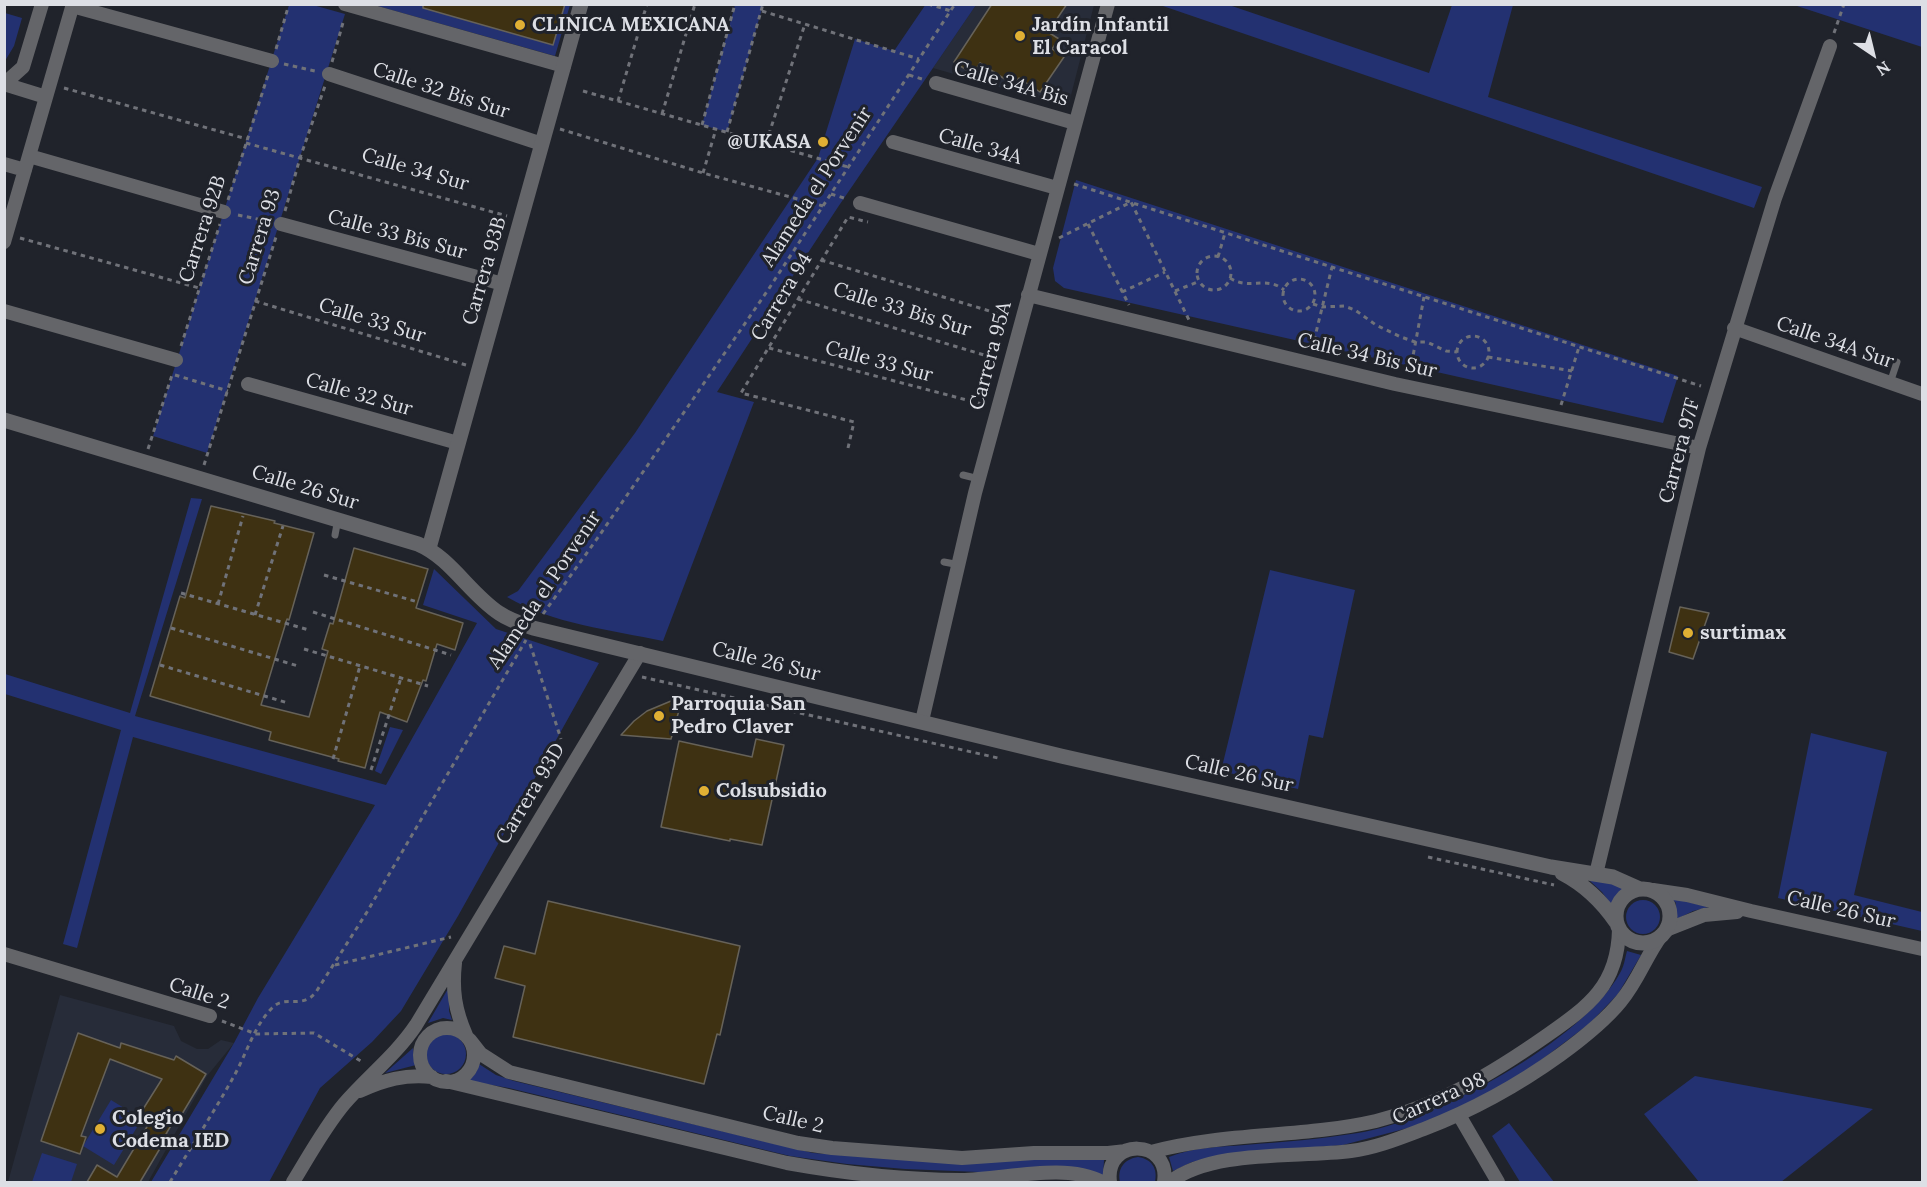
<!DOCTYPE html>
<html>
<head>
<meta charset="utf-8">
<style>
  body { margin:0 }
  #map { position:relative; width:1927px; height:1187px; overflow:hidden; background:#20232b; font-family:Lora,serif }
  canvas { display:block }
  .frame { position:absolute; inset:0; border:6px solid #dddfe5; pointer-events:none }
  .north { position:absolute; left:1843px; top:24px; width:60px; height:60px; -webkit-text-stroke:4px #20232b; paint-order:stroke; rotate:145deg; font-size:16px; font-weight:700; line-height:24px; text-align:center; color:#dddfe5 }
  .north::after { content:''; display:block; margin:auto; width:21px; height:27px; background:#dddfe5; clip-path:polygon(50% 0,100% 100%,50% 72%,0 100%) }
</style>
</head>
<body>
<div id="map">
<canvas width="1927" height="1187"></canvas>
<div class="frame"></div>
<div class="north">N</div>
</div>
<script>
const c = document.querySelector('canvas').getContext('2d');
c.lineJoin = 'round';
function paint(path, color) {
  c.fillStyle = color;
  c.fill(path, 'evenodd');
}
function stroke(path, color, width, dash) {
  c.strokeStyle = color;
  c.lineWidth = width;
  c.lineCap = dash ? 'butt' : 'round';
  c.setLineDash(dash || []);
  c.stroke(path);
}
function label(font, color, halo, rows, align = 'center') {
  c.font = font + ' Lora,serif';
  c.lineWidth = 6;
  c.setLineDash([]);
  c.textBaseline = 'middle';
  c.strokeStyle = halo;
  c.fillStyle = color;
  for (const [text, x, y, turn = 0] of rows) {
    c.save();
    c.translate(x, y);
    c.rotate((+turn || 0) * Math.PI / 180);
    c.textAlign = isNaN(turn) ? turn : align;
    if (halo) c.strokeText(text, 0, 0);
    c.fillText(text, 0, 0);
    c.restore();
  }
}
const built = new Path2D(`
  M976 5H1094L1068 107 933 68Z
  M60 995 174 1026 181 1041 197 1049H208L221 1040 234 1043 207 1076 148 1182H8Z`);
const green = new Path2D(`
  M926 4 976 5 838 207 717 392 754 402 663 641C611 630 553 624 507 597L518 591 635 433 818 158 855 39 894 51Z
  M289 5H313L345 14 207 453 153 436Z
  M374 5H570L555 56Z
  M735 5H763L727 132 702 125Z
  M1160 5H1229L1429 73 1452 5H1513L1488 97 1762 187 1754 208Z
  M1794 5H1922V47Z
  M5 13 22 18 14 46 5 61Z
  M1076 180 1678 376 1663 423 1064 288 1055 281 1053 268Z
  M191 498 202 499 135 716 386 785 477 623 423 605 434 569 496 629 599 663 458 916 401 1011 372 1042 320 1088 269 1182H151L234 1043 258 998 375 805 133 737 77 948 63 944 121 730 5 694V674L130 713Z
  M1270 570 1355 590 1323 738 1309 735 1298 789 1221 771Z
  M390 727 403 730 381 774 375 771Z
  M1811 733 1887 752 1854 895 1922 912V931L1778 898Z
  M1603 879 1625 887 1616 896 1612 906 1602 892 1590 881Z
  M1671 898 1709 907 1693 911 1675 920 1676 903Z
  M1626 917a17 17 0 1 1 34 0a17 17 0 1 1-34 0Z
  M1627 951 1641 955 1618 994 1589 1024 1512 1082 1427 1123 1343 1145 1239 1154 1192 1162 1173 1171 1169 1157C1193 1147 1220 1147 1245 1145 1283 1142 1321 1139 1358 1133 1434 1121 1583 1041 1620 973 1624 967 1625 958 1627 951Z
  M449 987V1011L452 1020 443 1018 428 1023Z
  M426 1054a20 20 0 1 1 40 0a20 20 0 1 1-40 0Z
  M413 1048 416 1065 385 1073Z
  M479 1064 496 1075 514 1081 813 1153 950 1163 1031 1159 1104 1160 1103 1177 905 1169 847 1164 790 1156 509 1088 468 1081 475 1074Z
  M1695 1076 1873 1109 1781 1182H1699L1644 1114Z
  M111 1100 142 1119 114 1165 83 1146Z
  M1509 1123 1554 1182H1520L1492 1136Z
  M42 1153 77 1164 71 1182H32Z
  M1138 1157C1152 1159 1158 1169 1155 1182H1120C1117 1169 1124 1159 1138 1157Z`);
const building = new Path2D(`
  M423 4H565L553 45 423 8Z
  M992 4H1067L1048 32 1059 39 1052 49 1064 57 1040 92 1019 78 1014 85 980 63 973 74 954 62Z
  M211 506 275 521 274 523 314 533 289 620 287 619 261 705 309 717 328 651 322 649 330 623 333 624 354 548 428 569 416 608 463 623 455 650 437 644 426 681 423 680 407 722 380 712 365 768 338 761 339 759 269 740 271 732 150 696 180 596 185 598Z
  M1680 607 1709 613 1693 659 1669 652Z
  M683 696 671 739 621 735 634 721 647 711Z
  M756 739 784 745 762 845 730 839V841L661 827 679 741 752 757Z
  M548 901 740 946 720 1035 717 1034 704 1084 513 1037 525 986 495 978 504 946 535 954Z
  M78 1033 120 1048 121 1043 174 1060 176 1056 206 1074 182 1114 179 1112 166 1134 168 1135 140 1182H87L97 1165 117 1177 151 1120 140 1114 162 1079 110 1059 81 1136 86 1137 80 1154 41 1141Z`);
const path = new Path2D(`
  M928 4 951 11
  M762 11 919 59
  M1834 33 1844 4
  M276 49 289 4
  M332 62 344 19
  M284 64 315 71
  M909 75 922 79
  M64 88 247 139
  M583 91 848 167
  M618 101 647 4
  M662 114 695 4
  M702 125 735 4
  M560 129 703 173 823 206
  M727 132 763 4
  M246 143 507 216
  M766 143 805 24
  M703 173 716 129
  M1074 184 1701 386
  M831 194 847 199
  M228 200 268 75
  M285 211 300 158 325 86
  M238 215 267 221
  M1088 224 1129 305
  M20 238 199 288
  M1059 238 1131 202 1189 320
  M1197 273a17 17 0 1 1 34 0a17 17 0 1 1-34 0Z
  M1218 257 1225 233
  M821 260 1006 316
  M1230 278C1250 291 1266 275 1284 290
  M1283 295a16 16 0 1 1 32 0a16 16 0 1 1-32 0Z
  M1175 291 1200 281
  M1122 292 1165 272
  M798 299 994 358
  M255 301 466 365
  M1313 304 1322 307 1344 306 1355 310 1376 325 1401 337 1415 342H1427L1446 351 1457 352
  M1457 352a16 16 0 1 1 32 0a16 16 0 1 1-32 0Z
  M181 346 220 224
  M769 348 982 404
  M1312 349 1332 267
  M1488 357 1572 371
  M1410 372 1424 297
  M175 375 228 391
  M1561 405 1579 347
  M848 448 854 422 741 393 848 217 868 222
  M148 449 173 372
  M204 465 276 237
  M324 575 418 602
  M181 593 309 630
  M218 604 243 516
  M313 612 451 655
  M543 614 599 536 768 290 955 4
  M255 615 283 526
  M171 628 298 666
  M530 644 561 739
  M304 649 428 686
  M160 665 288 703
  M642 677 998 758
  M333 759 360 666
  M371 770 401 678
  M1428 857 1554 885
  M335 965 451 937
  M222 1021 256 1034 314 1033 364 1063
  M170 1182C191 1147 214 1112 234 1076 246 1055 254 1026 272 1008 285 994 302 1010 316 992L367 912 526 640`);
const service = new Path2D(`
  M1890 383 1897 362
  M963 475 979 479
  M335 535 338 519
  M944 562 960 565`);
const minor = new Path2D(`
  M345 4 564 66
  M72 6 272 61
  M329 74 542 144
  M936 83 1075 123
  M4 84 23 67 42 4
  M4 84 46 97
  M893 142 1057 188
  M29 156 224 212
  M4 164 25 170
  M860 203 1039 254
  M281 224 503 284
  M4 242 73 4
  M1028 295 1395 384 1699 448
  M4 311 176 360
  M1734 328 1922 394
  M248 384 458 443
  M922 721 975 493 1108 4
  M1596 874 1699 448 1775 198 1830 46
  M1653 890 1687 895 1751 911 1922 949
  M1666 930 1704 915 1737 912
  M4 954 210 1016
  M455 963C452 990 455 1010 466 1035
  M420 1055a27 27 0 1 1 54 0a27 27 0 1 1-54 0Z
  M470 1040 481 1054 509 1072 798 1143 832 1148 962 1158 1034 1153H1108L1126 1151
  M446 1081 787 1163C843 1173 904 1180 961 1180 1003 1180 1065 1162 1102 1182
  M360 1091C384 1080 405 1074 432 1077
  M1459 1115 1498 1182
  M1151 1152C1225 1132 1302 1138 1376 1121 1440 1105 1493 1073 1546 1036 1589 1006 1618 985 1619 929
  M293 1182C309 1156 324 1128 344 1104 367 1077 396 1055 416 1025L640 653
  M1110 1182C1104 1137 1171 1138 1164 1182
  M1170 1182C1213 1149 1296 1158 1351 1151 1376 1148 1400 1138 1424 1129 1473 1110 1517 1086 1560 1055 1582 1039 1604 1022 1621 1001 1638 981 1646 956 1661 936`);
const tertiary = new Path2D(`
  M4 420 418 544C451 558 469 593 499 613 509 620 521 624 533 628L1061 756 1551 867 1613 877 1640 889
  M429 548 581 4
  M1562 873C1585 885 1601 900 1616 922
  M1616 916a27 27 0 1 1 54 0a27 27 0 1 1-54 0Z`);
const markers = [
  [520,25,6,"#e0b034"],
  [1020,36,6,"#e0b034"],
  [823,142,6,"#e0b034"],
  [1688,633,6,"#e0b034"],
  [659,716,6,"#e0b034"],
  [704,791,6,"#e0b034"],
  [100,1129,6,"#e0b034"]
];
const poiNames = [
  ["CLINICA MEXICANA",532,25],
  ["Jardín Infantil",1032,25],
  ["El Caracol",1032,48],
  ["@UKASA",811,142,"right"],
  ["surtimax",1700,633],
  ["Parroquia San",671,704],
  ["Pedro Claver",671,727],
  ["Colsubsidio",716,791],
  ["Colegio",112,1118],
  ["Codema IED",112,1141]
];
const streetNames = [
  ["Calle 34A Bis",1011,84,16],
  ["Calle 32 Bis Sur",441,91,18],
  ["Calle 34A",980,147,16],
  ["Calle 34 Sur",415,170,16],
  ["Alameda el Porvenir",817,187,-57],
  ["Carrera 92B",203,229,-72],
  ["Calle 33 Bis Sur",397,235,15],
  ["Carrera 93",260,237,-73],
  ["Carrera 93B",485,271,-74],
  ["Carrera 94",782,297,-59],
  ["Calle 33 Bis Sur",902,310,17],
  ["Calle 33 Sur",372,321,17],
  ["Calle 34A Sur",1835,343,19],
  ["Carrera 95A",991,356,-75],
  ["Calle 34 Bis Sur",1367,356,13],
  ["Calle 33 Sur",879,362,15],
  ["Calle 32 Sur",359,395,16],
  ["Carrera 97F",1680,451,-75],
  ["Calle 26 Sur",305,488,17],
  ["Alameda el Porvenir",545,590,-56],
  ["Calle 26 Sur",766,662,14],
  ["Calle 26 Sur",1239,774,13],
  ["Carrera 93D",531,794,-59],
  ["Calle 26 Sur",1841,910,13],
  ["Calle 2",199,994,18],
  ["Carrera 98",1439,1099,-24],
  ["Calle 2",793,1120,13]
];
paint(built, '#272c39');
paint(green, '#233171');
paint(building, '#3e3112');
stroke(building, '#666259', 1.5);
stroke(path, '#707279', 3, [4.5, 4.5]);
stroke(service, '#646569', 7);
stroke(minor, '#646569', 14);
stroke(tertiary, '#646569', 15);
for (const [x, y, r, color] of markers) {
  const dot = new Path2D();
  dot.arc(x, y, r, 0, 2 * Math.PI);
  c.fillStyle = color;
  c.fill(dot);
  stroke(dot, '#20232b', 2);
}
label('bold 20px', '#dddfe5', '#20232b', poiNames, 'left');
label('20px', '#dddfe5', '#20232b', streetNames);
</script>
</body>
</html>
